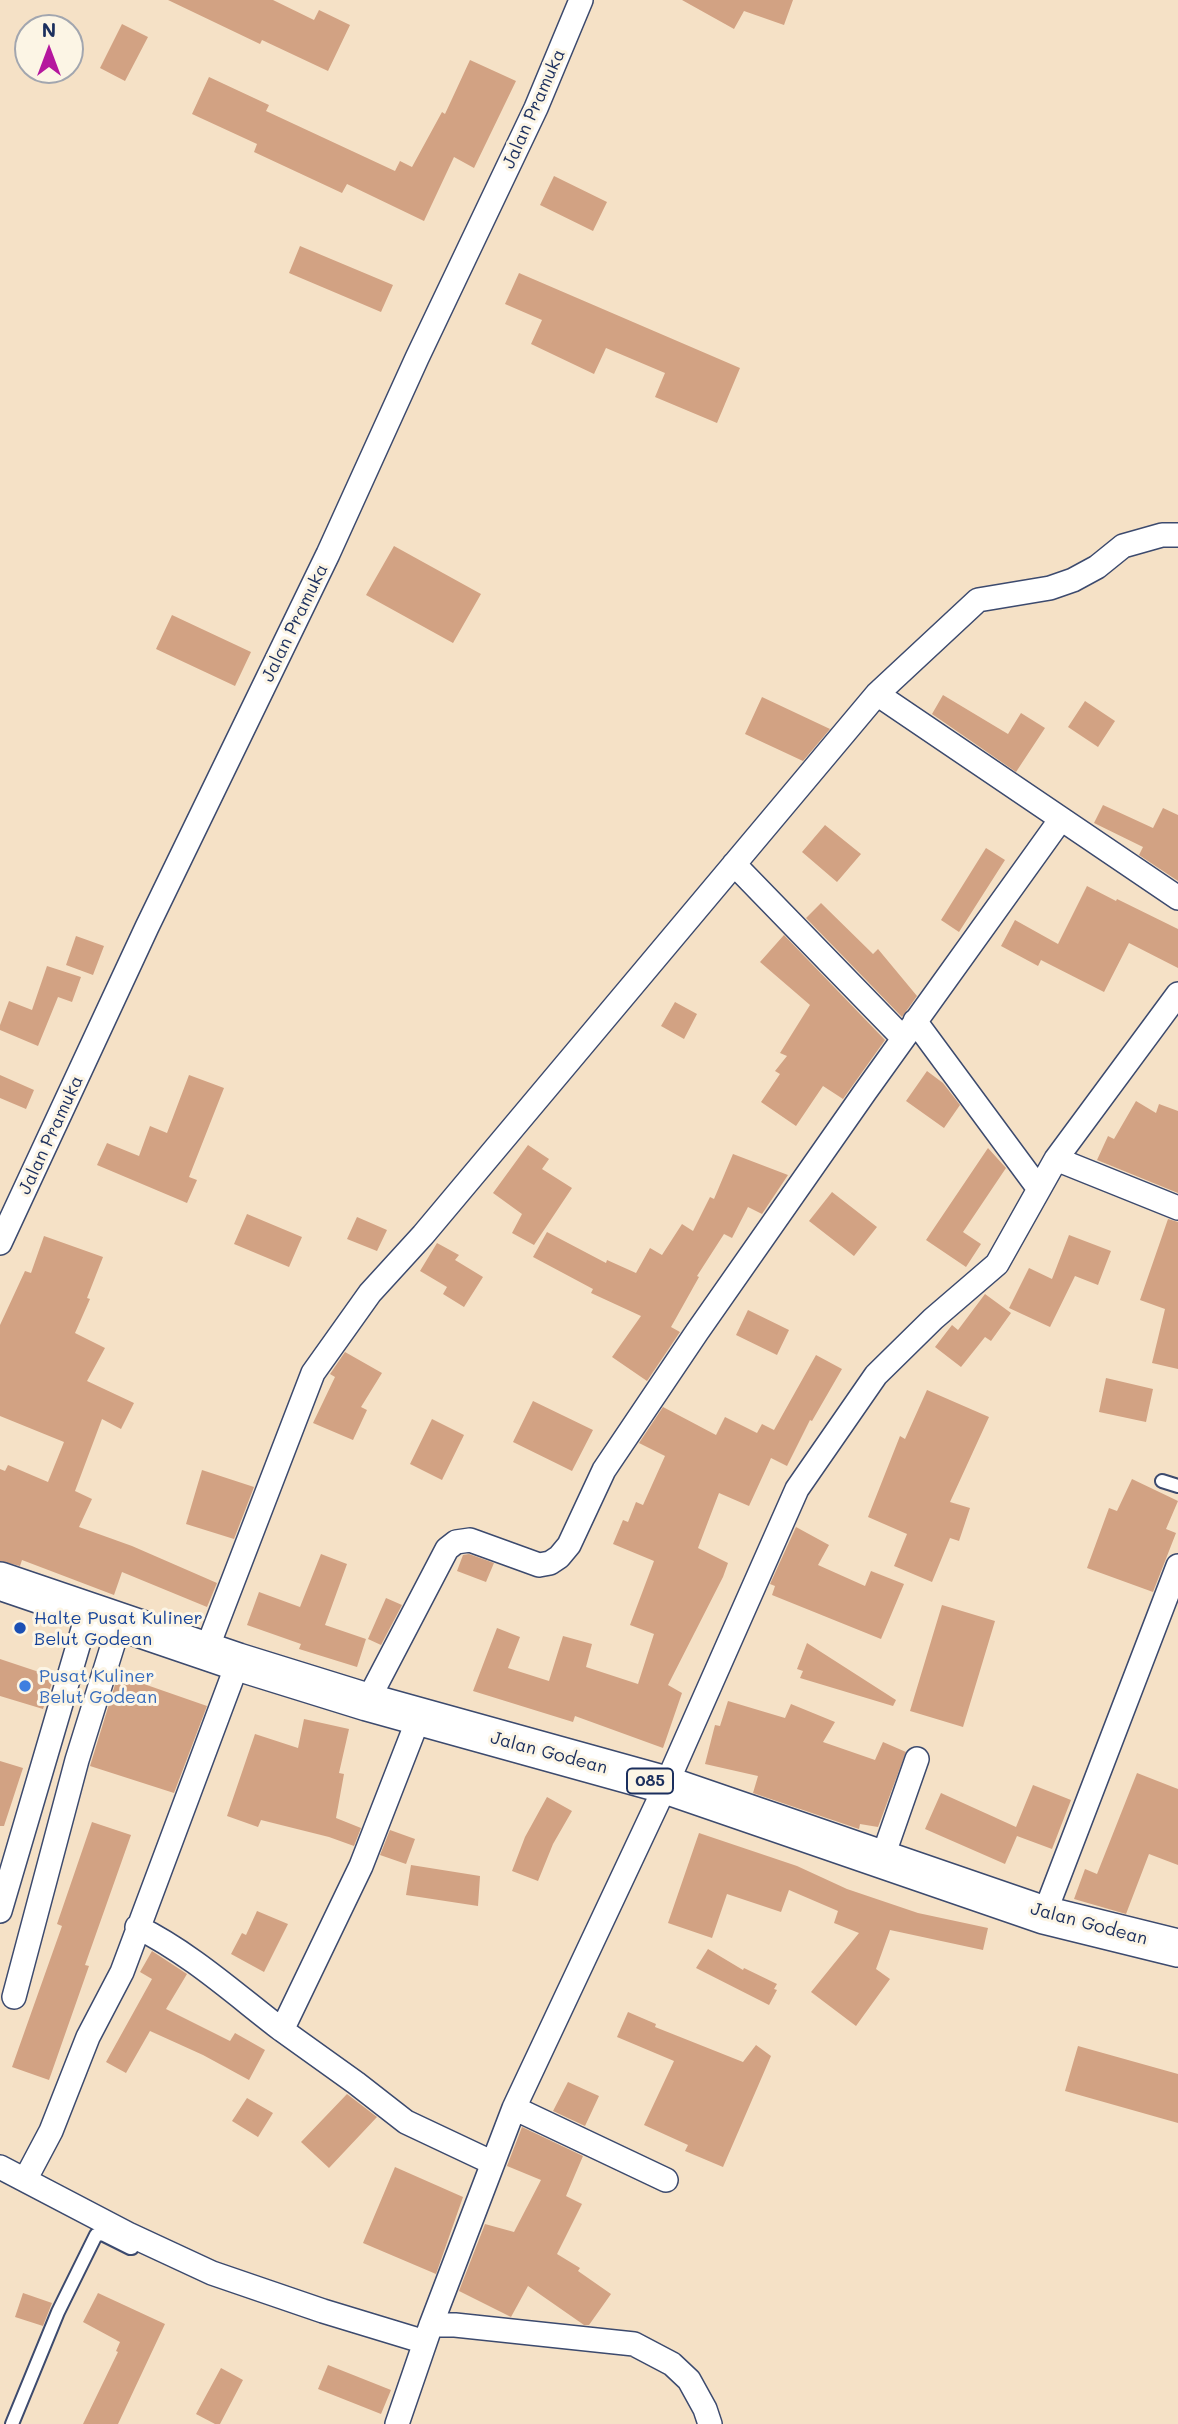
<!DOCTYPE html>
<html>
<head>
<meta charset="utf-8">
<style>
  body { margin:0 }
  #map { position:relative; width:1178px; height:2424px; overflow:hidden; background:#f5e1c6; font-family:Mali,sans-serif }
  canvas { display:block }
  .north { position:absolute; left:14px; top:14px; width:70px; height:70px; box-sizing:border-box; background:#fcf5e5; border:2px solid #a2a6af; border-radius:50%; rotate:0deg; font-size:19px; font-weight:700; line-height:28px; text-align:center; color:#1b2f5e }
  .north::after { content:''; display:block; margin:auto; width:24px; height:32px; background:#b5179e; clip-path:polygon(50% 0,100% 100%,50% 72%,0 100%) }
</style>
</head>
<body>
<div id="map">
<canvas width="1178" height="2424"></canvas>
<div class="north">N</div>
</div>
<script>
const c = document.querySelector('canvas').getContext('2d');
c.lineJoin = 'round';
function paint(path, color) {
  c.fillStyle = color;
  c.fill(path, 'evenodd');
}
function stroke(path, color, width, dash) {
  c.strokeStyle = color;
  c.lineWidth = width;
  c.lineCap = dash ? 'butt' : 'round';
  c.setLineDash(dash || []);
  c.stroke(path);
}
function label(font, color, halo, rows, align = 'center') {
  c.font = font + ' Mali,sans-serif';
  c.lineWidth = 6;
  c.setLineDash([]);
  c.textBaseline = 'middle';
  c.strokeStyle = halo;
  c.fillStyle = color;
  for (const [text, x, y, turn = 0] of rows) {
    c.save();
    c.translate(x, y);
    c.rotate((+turn || 0) * Math.PI / 180);
    c.textAlign = isNaN(turn) ? turn : align;
    if (halo) c.strokeText(text, 0, 0);
    c.fillText(text, 0, 0);
    c.restore();
  }
}
const building = new Path2D(`
  M168 0H273L314 20 319 10 350 25 328 71 262 40 260 44Z
  M682 0H793L784 25 744 11 734 29Z
  M122 24 148 37 125 81 100 68Z
  M470 60 516 81 474 168 454 157 424 221 347 184 342 193 254 152 257 144 192 114 209 77 269 105 266 111 395 171 400 161 412 167 442 112 445 114Z
  M554 176 607 202 593 231 540 205Z
  M300 246 393 285 381 312 289 273Z
  M519 273 740 368 717 423 655 397 665 373 606 348 594 374 531 344 542 320 505 304Z
  M394 546 481 594 453 643 366 595Z
  M172 615 251 652 235 686 156 649Z
  M943 695 1008 734 1021 713 1045 728 1016 772 932 714Z
  M762 697 830 729 803 761 745 734Z
  M1085 701 1115 721 1098 747 1068 727Z
  M1103 805 1153 828 1163 808 1178 815V881L1139 855 1143 847 1094 823Z
  M825 825 861 854 837 882 802 852Z
  M986 848 1005 860 959 932 941 920Z
  M1087 886 1116 901 1117 899 1178 929V968L1129 943 1104 992 1041 960 1038 966 1001 946 1015 920 1058 944Z
  M821 903 873 954 878 949 917 996 902 1017 806 918Z
  M784 935 885 1040 843 1099 823 1086 796 1126 761 1102 780 1074 775 1071 787 1056 780 1053 810 1005 760 962Z
  M76 936 104 946 93 975 66 965Z
  M47 966 81 977 72 1002 58 997 38 1046 0 1030V1025L9 1001 32 1010Z
  M675 1002 697 1014 684 1039 661 1026Z
  M927 1071 943 1083 960 1105 944 1128 906 1101Z
  M0 1075 34 1090 26 1109 0 1098Z
  M189 1075 224 1088 189 1177 197 1180 187 1203 97 1165 107 1143 139 1156 150 1126 167 1133Z
  M1136 1101 1156 1113 1159 1104 1178 1111V1193L1097 1160 1108 1136 1114 1139Z
  M528 1145 549 1159 542 1169 572 1188 534 1245 512 1233 522 1214 493 1193Z
  M988 1148 1006 1168 963 1232 981 1244 966 1267 926 1240Z
  M733 1154 788 1175 762 1214 748 1207 732 1238 724 1234 697 1276 699 1277 671 1327 680 1332 647 1381 612 1357 641 1316 591 1293 593 1289 533 1257 547 1232 606 1263 607 1260 636 1273 650 1248 662 1255 682 1224 693 1231 710 1197 714 1199Z
  M832 1192 877 1227 854 1256 809 1221Z
  M247 1214 302 1237 289 1267 234 1244Z
  M357 1217 387 1230 377 1251 347 1239Z
  M1168 1219 1178 1222V1369L1152 1363 1165 1309 1140 1300Z
  M1069 1235 1111 1251 1098 1285 1075 1276 1050 1327 1009 1308 1029 1268 1052 1279Z
  M44 1236 103 1257 87 1298 90 1299 75 1333 105 1348 87 1381 134 1403 121 1429 102 1419 75 1491 92 1499 79 1527 132 1546 217 1583 207 1607 122 1572 114 1595 22 1560 20 1566 0 1561V1469L5 1471 8 1465 48 1482 64 1442 0 1416V1325L25 1271 31 1273Z
  M437 1243 459 1255 455 1260 483 1277 464 1307 443 1294 447 1287 420 1271Z
  M985 1294 1011 1313 991 1341 985 1337 961 1367 935 1347 952 1325 958 1330Z
  M748 1310 789 1330 777 1355 736 1335Z
  M345 1352 382 1373 361 1407 367 1410 353 1440 313 1423 335 1377 330 1374Z
  M816 1355 842 1369 812 1421 810 1420 787 1466 771 1458 749 1506 719 1493 698 1548 728 1563 723 1577 668 1685 682 1693 663 1748 575 1716 573 1722 473 1691 497 1628 520 1637 508 1668 549 1681 563 1636 592 1644 586 1667 638 1684 654 1634 630 1625 654 1561 613 1544 623 1520 628 1522 636 1502 643 1505 665 1456 639 1443 663 1407 716 1435 725 1417 757 1433 762 1424 774 1430Z
  M1106 1378 1153 1389 1146 1422 1099 1412Z
  M927 1390 989 1417 950 1502 970 1508 959 1541 950 1538 932 1582 894 1566 907 1534 868 1517 900 1436 905 1439Z
  M533 1401 593 1430 572 1471 513 1442Z
  M432 1419 464 1435 442 1480 410 1464Z
  M202 1470 254 1487 234 1539 186 1524Z
  M1132 1479 1178 1501 1166 1529 1176 1533 1153 1592 1087 1568 1109 1508 1117 1511Z
  M796 1527 829 1545 818 1565 865 1586 871 1571 904 1584 881 1639 772 1595 775 1586 770 1584Z
  M321 1554 347 1564 325 1625 366 1639 357 1667 299 1649 301 1644 247 1625 259 1592 300 1607Z
  M469 1554 494 1563 486 1582 457 1571 463 1555Z
  M386 1598 402 1605 381 1645 368 1639Z
  M942 1605 995 1621 963 1727 910 1711Z
  M807 1643 896 1700 893 1706 800 1678 803 1671 797 1669Z
  M0 1659 54 1677 43 1709 0 1696Z
  M118 1675 207 1706 174 1793 90 1766Z
  M728 1701 785 1718 791 1704 835 1722 823 1742 875 1760 883 1742 906 1752 878 1827 860 1824 859 1829 753 1793 758 1776 705 1764 715 1725 720 1726Z
  M304 1719 349 1729 339 1773 344 1774 336 1818 361 1828 354 1846 329 1837 261 1820 258 1827 227 1816 255 1734 298 1748Z
  M0 1761 23 1768 4 1826H0Z
  M1137 1773 1178 1789V1865L1149 1854 1126 1914 1074 1899 1085 1869 1097 1874Z
  M1033 1785 1071 1800 1052 1849 1017 1836 1005 1864 925 1829 941 1793 1016 1827Z
  M547 1797 572 1811 553 1844 538 1881 512 1871 525 1837Z
  M92 1822 131 1835 85 1965 89 1966 49 2080 12 2067 62 1926 57 1924Z
  M390 1830 415 1839 406 1864 380 1855Z
  M699 1833 797 1866 847 1889 918 1913 988 1928 983 1950 890 1930 876 1969 890 1979 856 2026 811 1992 859 1933 834 1923 838 1911 789 1890 781 1912 727 1894 712 1938 668 1923Z
  M411 1865 480 1876 478 1906 406 1895Z
  M257 1911 288 1924 264 1972 231 1954 242 1933 246 1935Z
  M708 1949 743 1970 744 1968 777 1984 774 1989 777 1990 769 2005 696 1968Z
  M152 1951 187 1974 166 2009 230 2041 235 2033 265 2050 249 2080 203 2055 150 2031 126 2073 106 2062 152 1979 140 1972Z
  M628 2012 656 2024 655 2027 743 2062 756 2045 771 2056 723 2167 685 2151 688 2145 644 2125 674 2061 617 2037Z
  M1078 2046 1178 2074V2123L1065 2091Z
  M568 2082 599 2096 585 2126 553 2111Z
  M347 2094 377 2117 329 2168 301 2142Z
  M247 2098 273 2113 258 2137 232 2121Z
  M522 2127 583 2156 566 2196 582 2204 557 2254 580 2268 578 2271 611 2294 589 2325H584L528 2286 511 2317 459 2291 485 2224 514 2232 541 2180 507 2166Z
  M395 2167 463 2197 436 2274 363 2243Z
  M23 2293 52 2303 43 2326 15 2317Z
  M98 2293 165 2324 118 2424H83L118 2352 116 2351 120 2342 83 2322Z
  M328 2365 391 2390 381 2414 318 2389Z
  M221 2368 243 2380 220 2424H215L196 2414Z`);
const service = new Path2D(`
  M1162 1481 1178 1486
  M12 2424 58 2312 96 2235 102 2234 130 2248H132L138 2238`);
const minor = new Path2D(`
  M877 694 1178 898
  M734 864 903 1038
  M915 1021 1039 1189
  M1056 1159 1178 1208
  M0 1243 147 927 328 554 417 358 536 108 581 0
  M206 1651 313 1373 370 1293 423 1235 877 694 978 600 1050 588 1073 580 1097 567 1123 546 1162 535H1178
  M367 1702 447 1549 456 1542 470 1540 539 1565 550 1563 559 1557 569 1545 604 1470 697 1332 865 1092 1061 819
  M419 1717 361 1866 282 2030 356 2083 406 2122 493 2163
  M882 1859 917 1759
  M0 1911 88 1612
  M1044 1915 1178 1566
  M137 1927C190 1953 235 1994 282 2030
  M14 1997 77 1760 120 1622
  M514 2108 666 2180
  M0 2167 128 2234 212 2273 323 2311 425 2342
  M25 2180 51 2131 88 2037 122 1972 238 1662
  M431 2325H455L634 2344 672 2364 689 2380 705 2409 710 2424
  M397 2424 431 2325 514 2108 666 1785 797 1489 876 1375 933 1319 997 1264 1056 1159 1178 994`);
const primary = new Path2D(`
  M0 1581 238 1662 367 1702 666 1785 1044 1915 1178 1948`);
const markers = [
  [20,1628,7,"#1a4fb4"],
  [25,1686,7,"#3f7fe0"]
];
const shields = [
  [650,1781,46]
];
const shieldNames = [
  ["085",650,1781]
];
const streetNames = [
  ["Jalan Pramuka",534,109,-66],
  ["Jalan Pramuka",295,623,-64],
  ["Jalan Pramuka",51,1135,-65],
  ["Jalan Godean",549,1753,15],
  ["Jalan Godean",1089,1924,15]
];
const transitNames = [
  ["Halte Pusat Kuliner",34,1618],
  ["Belut Godean",34,1639]
];
const shopNames = [
  ["Pusat Kuliner",39,1676],
  ["Belut Godean",39,1697]
];
paint(building, '#d2a283');
stroke(service, '#3c4a6e', 16);
stroke(minor, '#3c4a6e', 26);
stroke(primary, '#3c4a6e', 40);
stroke(service, '#fff', 12);
stroke(minor, '#fff', 23);
stroke(primary, '#fff', 37);
for (const [x, y, r, color] of markers) {
  const dot = new Path2D();
  dot.arc(x, y, r, 0, 2 * Math.PI);
  c.fillStyle = color;
  c.fill(dot);
  stroke(dot, '#fcf5e5', 2.5);
}
for (const [x, y, w] of shields) {
  const box = new Path2D();
  box.roundRect(x - w / 2, y - 12.5, w, 25, 5);
  c.fillStyle = '#fcf5e5';
  c.fill(box);
  stroke(box, '#1b2f5e', 2);
}
label('bold 16px', '#1b2f5e', null, shieldNames);
label('18px', '#1b2f5e', '#fcf5e5', streetNames);
label('18px', '#164399', '#fcf5e5', transitNames, 'left');
label('18px', '#366cbe', '#fcf5e5', shopNames, 'left');
</script>
</body>
</html>
